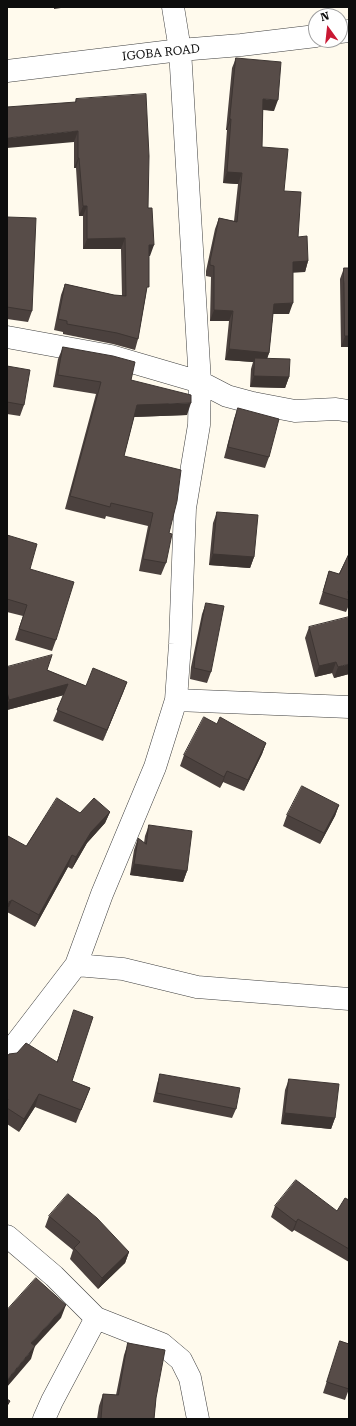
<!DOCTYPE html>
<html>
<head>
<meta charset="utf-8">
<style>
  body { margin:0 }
  #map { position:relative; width:356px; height:1426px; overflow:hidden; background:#fffaed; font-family:"Roboto Serif",serif }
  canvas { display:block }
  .frame { position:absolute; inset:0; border:8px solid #0d0d0d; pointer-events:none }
  .north { position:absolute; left:308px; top:8px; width:40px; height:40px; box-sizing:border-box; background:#fff; border:1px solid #9e9e9e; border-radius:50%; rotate:345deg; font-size:11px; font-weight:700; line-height:16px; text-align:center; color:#0d0d0d }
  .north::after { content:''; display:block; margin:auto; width:14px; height:18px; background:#ca1833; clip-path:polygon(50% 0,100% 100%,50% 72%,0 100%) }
</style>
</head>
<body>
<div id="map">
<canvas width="356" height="1426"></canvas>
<div class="frame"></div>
<div class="north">N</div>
</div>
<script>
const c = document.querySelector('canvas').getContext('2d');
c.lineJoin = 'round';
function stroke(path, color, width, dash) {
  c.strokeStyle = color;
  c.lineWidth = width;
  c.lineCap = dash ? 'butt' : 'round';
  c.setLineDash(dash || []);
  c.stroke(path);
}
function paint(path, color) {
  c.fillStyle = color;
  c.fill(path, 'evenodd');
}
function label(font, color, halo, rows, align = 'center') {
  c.font = font + ' "Roboto Serif",serif';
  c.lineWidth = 4;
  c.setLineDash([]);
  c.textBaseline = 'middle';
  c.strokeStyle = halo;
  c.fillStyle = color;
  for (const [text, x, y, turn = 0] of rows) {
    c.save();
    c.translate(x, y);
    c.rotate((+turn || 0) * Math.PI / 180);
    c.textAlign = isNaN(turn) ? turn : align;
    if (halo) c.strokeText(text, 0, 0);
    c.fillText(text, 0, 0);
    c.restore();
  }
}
const minor = new Path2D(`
  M340 32 349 31
  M7 71 180 50 241 45 316 36
  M7 337 111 356 200 382 227 396 253 403 295 411 336 409 349 411
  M176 700 349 707
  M76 965 123 969 197 987 349 999
  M7 1055 76 965 102 894 155 767 176 700 180 644 185 508 199 425 200 382 180 50 173 7
  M7 1236 54 1276 96 1318 52 1401 44 1419
  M96 1318 162 1344 181 1360 190 1378 198 1419`);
const wall = new Path2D(`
  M236 58 274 111 263 110 262 147 284 191 298 237 308 261 305 272H293L289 314H273L269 353 267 359 289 377 285 388 250 387 251 369 253 362 225 360 229 321H210L211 277 206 276V271L215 229 219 218 234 221 238 184 223 183 227 130H226L232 68Z
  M76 99 148 208 150 256H149L146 294 138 339 135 350 113 344 63 334V332L54 330 61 295 65 284 114 295 122 296 121 249H83V216H79L76 168H74V142L75 102Z
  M7 217 32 311 28 322 7 319Z
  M344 268 349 347H341L340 279Z
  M63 347 131 380 187 415 134 417 124 456 169 533 166 563 161 575 139 571 148 526 106 516 105 519 65 509 96 394 53 387 58 359Z
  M7 366 24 405 20 416 7 414Z
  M238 408 269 457 265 468 224 458 234 419Z
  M217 512 254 557 250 568 209 565 213 523Z
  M7 535 30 569 56 640 52 651 15 640 23 616 7 612Z
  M349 554V605L346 612 319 604 329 571 339 574Z
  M206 603 211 672 207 683 190 679 191 667 202 614Z
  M309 627 349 674 334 678 332 673 315 677 305 638Z
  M7 667 47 670 86 686 127 682 103 741 53 721 64 695 7 710Z
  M217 724 266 743 262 754 244 791 223 782 220 788 180 766 184 755Z
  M339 805 335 816 320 844 283 826 287 815Z
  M110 812 105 823 87 843 72 869 68 867 35 927 7 912 26 846 80 813Z
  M149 825 187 871 183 882 130 875 134 850 138 838 144 843 145 836Z
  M74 1010 72 1081 90 1088 76 1123 35 1107 19 1132 7 1124V1057L57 1062Z
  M160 1074 236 1109 232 1118 153 1102 157 1084Z
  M289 1079 335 1118 331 1129 281 1124 285 1090Z
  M349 1200V1262L294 1230 292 1232 271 1217 275 1206 337 1211Z
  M49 1216 129 1252 125 1263 98 1289 70 1259 73 1250 45 1227Z
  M340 1341 349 1344V1389L345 1400 323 1393Z
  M128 1343 156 1398 154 1419H97L99 1406 103 1394 116 1395 124 1355Z`);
const shadedWall = new Path2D(`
  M54 7H68L54 9Z
  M263 99 278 100 274 111 260 109Z
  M230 119H231L227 130H226Z
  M78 131 74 142 7 148V138Z
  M78 158H79L76 168H74Z
  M227 172 242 173 238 184 223 183Z
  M83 206H87L83 216H79Z
  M125 238 121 249H83L87 239Z
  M149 245H154L150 256H145Z
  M308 261 305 272 289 273 293 262Z
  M293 303 289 314H270L274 304Z
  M214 310 233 311 229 321H210Z
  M345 336H349V347H341Z
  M229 349 269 353 265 364 255 358 253 362 225 360Z
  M254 376 289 377 285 388 250 387Z
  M191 403 187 415 133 417 137 405Z
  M213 554 254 557 250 568 209 565Z
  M336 662 332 673 315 677 319 666Z
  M349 664V674L334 678 338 667Z
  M127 682 123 693 103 741 107 730Z
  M68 684 64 695 7 710V705L9 700Z
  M266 743 262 754 244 791 248 780Z
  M227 771 223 782 220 788 224 777Z
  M339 805 335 816 320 844 324 833Z
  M110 812 105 823 87 843 72 869 76 857 91 832Z
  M72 855 68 867 35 927 39 915Z
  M134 864 187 871 183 882 130 875Z
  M12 900 7 912V903Z
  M39 1094 35 1107 19 1132 24 1119Z
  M285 1113 335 1118 331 1129 281 1124Z
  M298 1219 294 1230 292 1232 296 1222Z
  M129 1252 125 1263 98 1289 102 1278Z
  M66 1305 61 1318 27 1355 31 1343Z
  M35 1346 31 1359 7 1387V1380Z`);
const building = new Path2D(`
  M236 58 281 62 278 100 263 99 262 147 288 149 284 191 301 192 298 237 307 236 308 261 293 262V303L274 304 269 353 229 349 233 311 214 310V266L210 265V261L219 218 237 222 242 173 227 172 231 119H230Z
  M146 94 149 156 148 208H152L154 245H149V287H147L138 339 117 333 67 324V321L58 319 65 284 114 295 126 296 125 238 87 239V206H83L79 158H78V131L7 138V107L76 102V99Z
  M7 217 36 218 32 311 7 307Z
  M344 268H349V336H345Z
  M63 347 113 356 135 362 131 380 191 395V403L137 405 124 456 181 470 177 501 169 533 172 534 166 563 143 559 153 513 111 503 110 507 70 496 101 382 58 375Z
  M255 358 290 359 289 377 254 376Z
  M7 366 30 370 24 405 7 402Z
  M238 408 279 419 269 457 228 447Z
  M217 512 258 515 254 557 213 554Z
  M7 535 37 544 30 569 74 582 56 640 19 629 27 605 7 599Z
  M349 554V591H348L349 600 323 592 329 571 339 574Z
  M206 603 224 606 211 672 194 668 195 656Z
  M349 617V664L338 667 336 662 319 666 309 627Z
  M52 655 47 670 86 686 93 668 127 682 107 730 57 710 68 684 9 700 7 692V667Z
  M204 717 217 724 220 717 266 743 248 780 227 771 224 777 184 755Z
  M302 786 339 805 324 833 287 815Z
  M57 798 80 813 94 798 110 812 91 832 76 857 72 855 39 915 12 900 7 903V838L8 836 26 846Z
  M149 825 192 831 187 871 134 864 138 839V838L146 844Z
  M74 1010 93 1017 72 1081 90 1088 81 1110 39 1094 24 1119 7 1108V1101L8 1099 7 1098V1057L9 1054 17 1053 26 1043 57 1062Z
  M160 1074 240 1088 236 1109 157 1093Z
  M289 1079 339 1084 335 1118 285 1113Z
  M296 1180 337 1211 345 1198 349 1200V1249L298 1219 296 1222 275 1206Z
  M68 1194 97 1218 129 1252 102 1278 74 1248 80 1242 49 1216Z
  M36 1278 66 1305 31 1343 35 1346 7 1380V1310Z
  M340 1341 349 1344V1389L327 1382Z
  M128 1343 165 1350 156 1398 154 1419H101L103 1394 118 1395Z
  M7 1399 10 1401 7 1406Z`);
const streetNames = [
  ["IGOBA ROAD",161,53,-6]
];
stroke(minor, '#404040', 23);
stroke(minor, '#fff', 22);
paint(wall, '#4b413e');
paint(shadedWall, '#3d3532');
paint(building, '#574c48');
stroke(building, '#3d3532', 1);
label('12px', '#0d0d0d', '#fff', streetNames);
</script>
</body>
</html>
